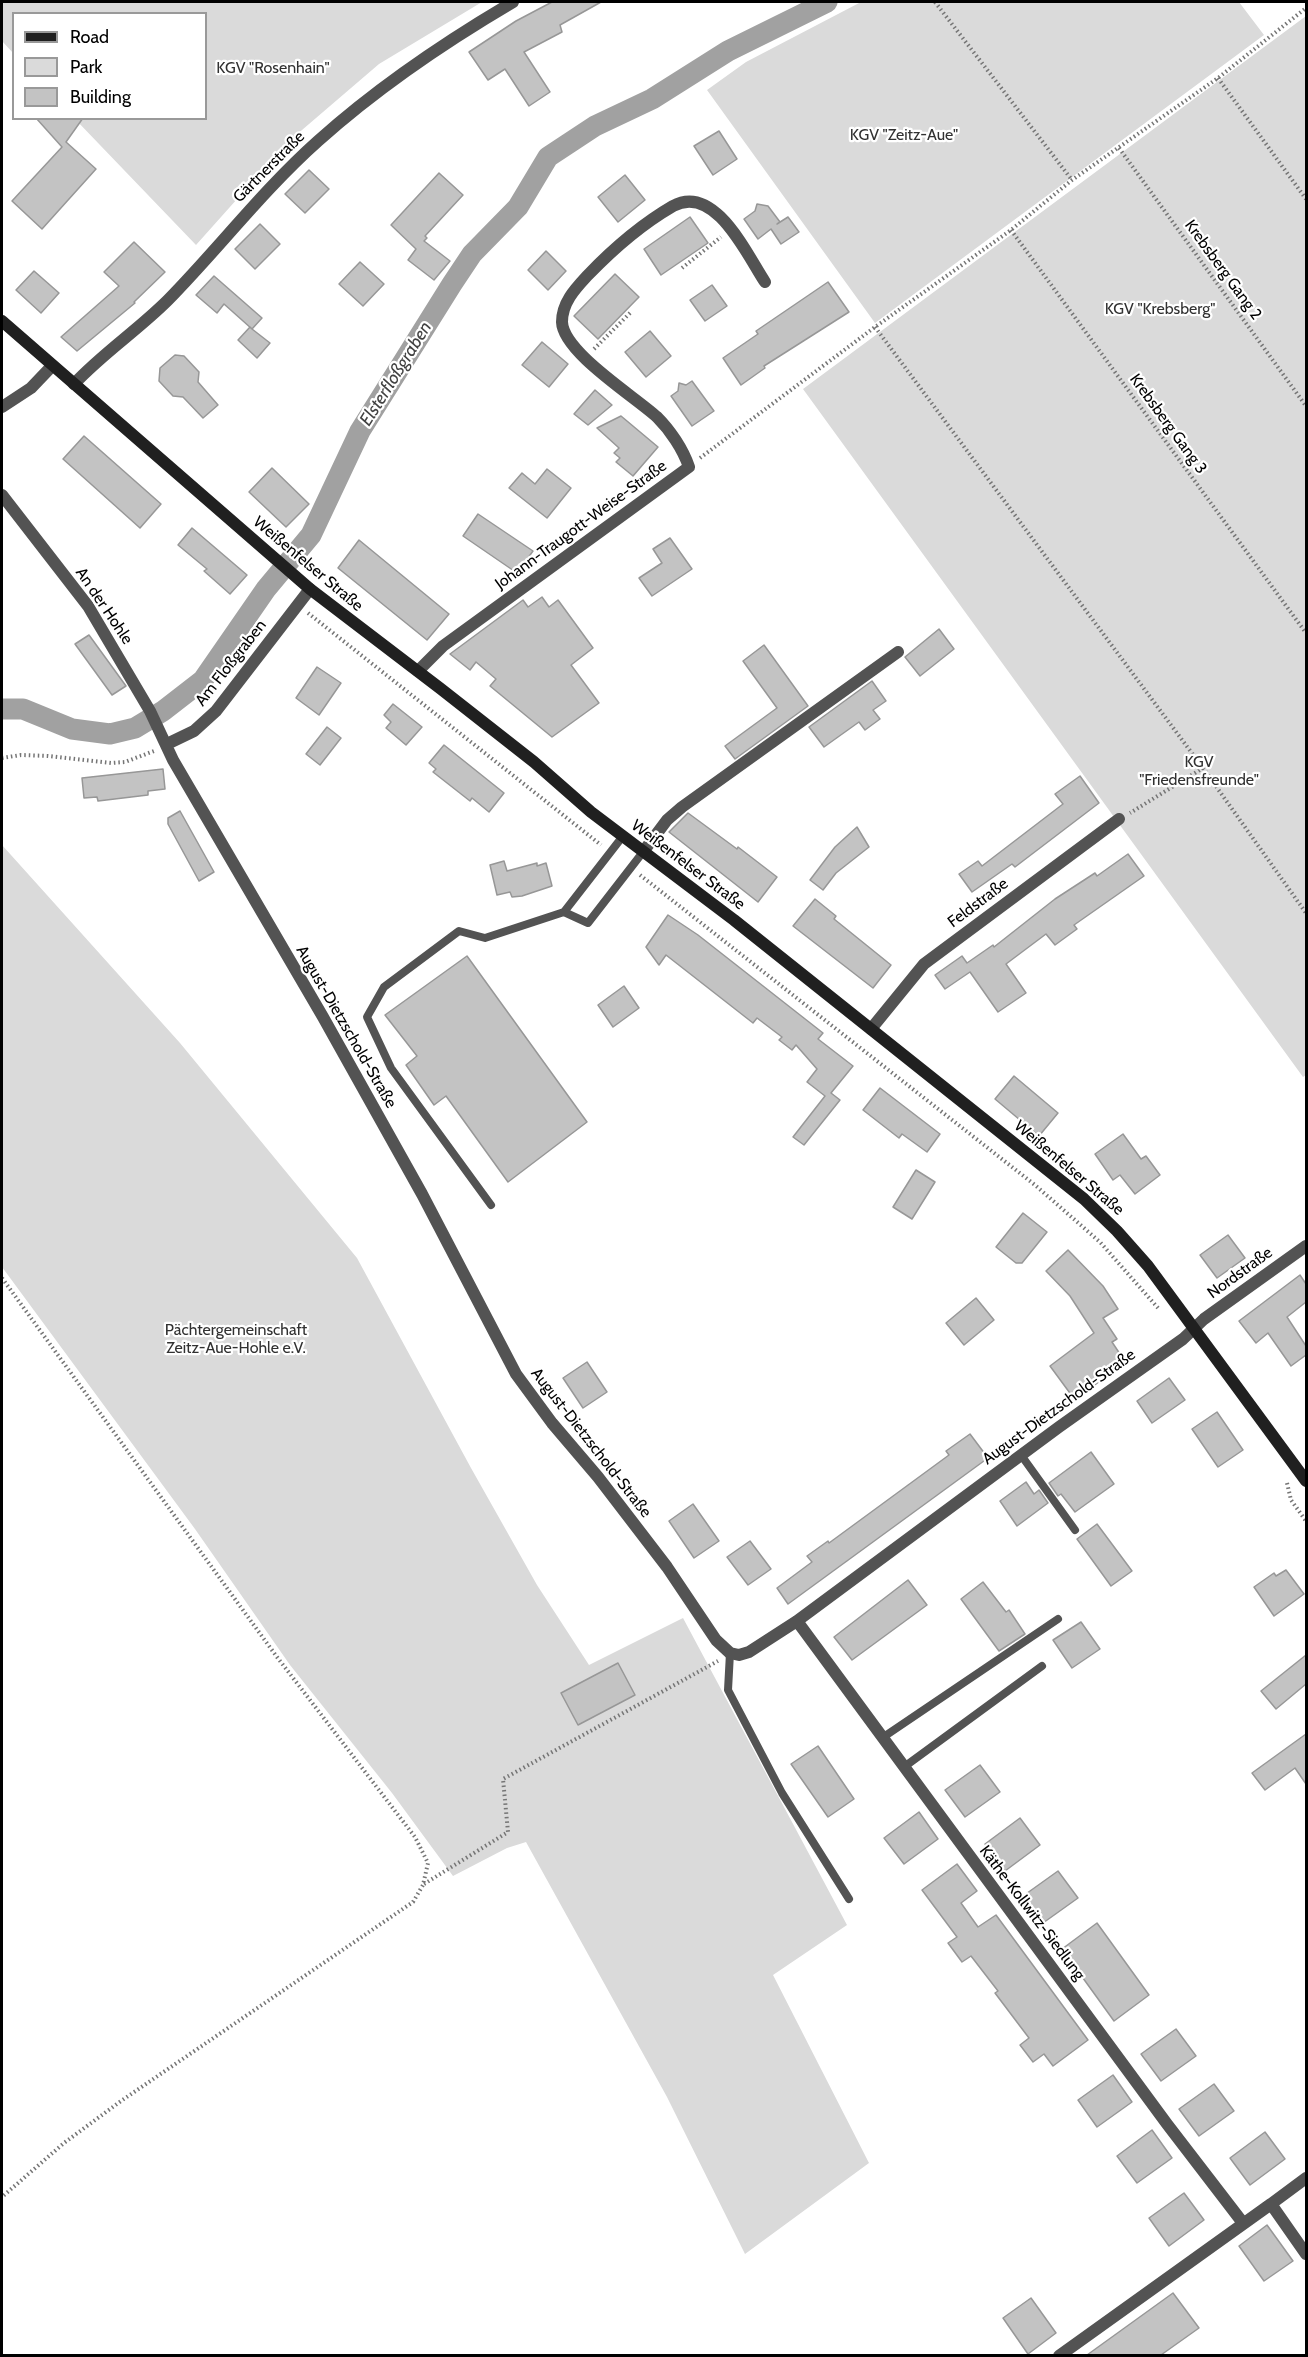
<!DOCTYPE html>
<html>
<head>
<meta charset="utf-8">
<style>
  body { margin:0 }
  #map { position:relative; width:1308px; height:2357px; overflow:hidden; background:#fff; font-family:Cabin,sans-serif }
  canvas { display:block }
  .frame { position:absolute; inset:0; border:3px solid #000; pointer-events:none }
  .legend { position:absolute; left:12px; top:12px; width:195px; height:108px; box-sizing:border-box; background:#fff; border:2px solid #999; margin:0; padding:8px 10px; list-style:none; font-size:18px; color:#000 }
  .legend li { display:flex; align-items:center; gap:12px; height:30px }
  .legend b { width:30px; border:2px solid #999 }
</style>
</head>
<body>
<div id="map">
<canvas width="1308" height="2357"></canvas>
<div class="frame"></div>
<ul class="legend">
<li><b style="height:8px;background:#202020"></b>Road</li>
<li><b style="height:16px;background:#dadada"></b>Park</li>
<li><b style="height:16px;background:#c3c3c3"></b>Building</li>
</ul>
</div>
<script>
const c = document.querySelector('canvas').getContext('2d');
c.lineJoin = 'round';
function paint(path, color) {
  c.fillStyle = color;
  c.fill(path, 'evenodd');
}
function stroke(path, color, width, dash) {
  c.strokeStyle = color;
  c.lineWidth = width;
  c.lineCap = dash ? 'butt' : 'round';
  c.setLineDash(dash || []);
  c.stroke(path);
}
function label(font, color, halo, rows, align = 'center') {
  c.font = font + ' Cabin,sans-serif';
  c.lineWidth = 4.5;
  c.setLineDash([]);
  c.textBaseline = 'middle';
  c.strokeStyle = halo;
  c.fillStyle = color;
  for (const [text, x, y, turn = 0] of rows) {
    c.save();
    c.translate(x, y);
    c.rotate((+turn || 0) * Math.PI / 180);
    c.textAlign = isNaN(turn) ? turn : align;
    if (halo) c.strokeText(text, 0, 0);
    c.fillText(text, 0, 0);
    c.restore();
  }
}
const green = new Path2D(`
  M2 2H482L379 64 288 142 196 245 75 119 206 118V14H14L13 53 2 41Z
  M861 2H1239L1264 35 875 323 707 90 746 62Z
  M1306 16V1075L1303 1077 803 389Z
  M2 845 180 1043 357 1258 471 1468 537 1585 589 1665 683 1618 847 1925 773 1975 869 2163 745 2254 667 2097 526 1842 507 1848 453 1876 392 1793 290 1665 195 1529 2 1267Z`);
const canal = new Path2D(`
  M2 709H23L72 729 110 734 135 728 163 711 203 680 266 589 311 535 360 431 452 284 472 254 518 207 548 157 595 126 652 99 728 51 827 2`);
const building = new Path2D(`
  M552 2H601L560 25 562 32 524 52 550 92 529 106 505 69 488 80 469 52 516 21Z
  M36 118H83L66 142 96 169 42 229 12 201 62 147Z
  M719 131 737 159 713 175 694 146Z
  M309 170 329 189 305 213 285 194Z
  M439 173 463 195 425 236 427 238 424 241 450 261 434 280 408 260 416 249 391 225Z
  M625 175 645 200 618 222 598 197Z
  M757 204 768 206 780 222 777 224 788 217 799 232 781 244 771 229 758 239 744 219 755 211Z
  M690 217 708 243 661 275 644 249Z
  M260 224 280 244 255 269 235 249Z
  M134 242 165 272 134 302 135 303 77 351 61 337 119 286 104 272Z
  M546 251 566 271 548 290 528 270Z
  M360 262 384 284 363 306 339 284Z
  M34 271 59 293 41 313 16 290Z
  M615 274 639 297 598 339 574 316Z
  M214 276 262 318 252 329 270 343 257 358 238 340 250 327 252 329 224 304 217 313 196 295Z
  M828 282 849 312 764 366 765 368 741 385 723 358 758 334 756 331Z
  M712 285 727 306 705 321 690 300Z
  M650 331 671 356 646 377 625 352Z
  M542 342 568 364 549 387 522 365Z
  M175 355 184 356 199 372 198 382 218 405 203 418 183 397 173 396 159 381 160 368Z
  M692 381 714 411 692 426 671 396 678 391 679 383 686 385Z
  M595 390 612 405 588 425 574 414Z
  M621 416 658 447 633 476 616 462 620 458 614 453 619 448 597 428Z
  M84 436 161 504 140 528 63 459Z
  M272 468 309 504 286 527 249 492Z
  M547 469 571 488 547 518 509 488 522 473 535 484Z
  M478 514 533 551 517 573 463 536Z
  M192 528 247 575 230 594 204 571 207 569 178 545Z
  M670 538 692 569 652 596 639 578 662 563 653 549Z
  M359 540 449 614 427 640 338 568Z
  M542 597 549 607 558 600 593 648 571 665 599 703 552 737 490 686 496 679 476 662 470 670 450 654 523 600 528 607Z
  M939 629 954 649 920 676 905 657Z
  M89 635 126 686 112 695 75 644Z
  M764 645 808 706 735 759 725 746 777 708 743 661Z
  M317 667 341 683 319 715 296 698Z
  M872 681 886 701 873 710 880 719 865 730 859 722 824 747 809 727Z
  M393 704 422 727 406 745 386 728 391 722 384 715Z
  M327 727 341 738 320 765 306 754Z
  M444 745 504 793 489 812 472 798 470 801 433 772 436 769 429 763Z
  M163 769 165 789 148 791V795L98 801 97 797 84 798 82 778Z
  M1080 776 1099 803 1015 867 1012 864 972 892 959 874 978 861 982 866 1063 804 1055 794Z
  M180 811 214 872 199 881 168 824V818Z
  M688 813 737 849 738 847 777 877 758 902 669 832Z
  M857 827 869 847 836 873 823 890 810 880 835 847Z
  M1128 854 1144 876 1074 925 1077 929 1055 945 1046 934 1006 964 1026 993 998 1012 970 972 945 989 935 975 962 956 967 963 993 945 994 947 1055 899 1095 873 1097 876Z
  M504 861 507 871 537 863V866L546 863 552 886 522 896 512 897 510 892 497 895 490 865Z
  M815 899 836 916 834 919 891 965 873 988 793 926Z
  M668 915 698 935 823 1033 818 1039 853 1066 831 1093 840 1100 804 1145 793 1137 825 1096 807 1082 817 1069 796 1045 792 1050 779 1040 782 1037 757 1018 753 1023 666 955 659 965 646 947Z
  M467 956 587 1122 508 1182 446 1096 434 1105 406 1065 417 1056 385 1015Z
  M624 986 639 1008 613 1027 598 1005Z
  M1014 1076 1058 1113 1039 1136 995 1099Z
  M880 1088 940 1134 927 1152 902 1134 899 1138 863 1110Z
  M1123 1134 1141 1159 1146 1156 1160 1175 1135 1194 1120 1175 1113 1180 1095 1154Z
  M916 1170 935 1182 912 1219 893 1207Z
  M1023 1213 1047 1232 1022 1263H1016L996 1247Z
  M1228 1235 1245 1258 1217 1278 1200 1255Z
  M1068 1250 1103 1286 1118 1309 1103 1318 1117 1339 1112 1342 1124 1360 1098 1378 1100 1381 1075 1400 1050 1366 1094 1333 1070 1296 1046 1271Z
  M1300 1275 1306 1284V1302L1287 1317 1306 1346V1355L1291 1366 1268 1333 1256 1343 1239 1321Z
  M976 1298 994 1320 964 1345 946 1323Z
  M587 1362 607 1392 583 1408 563 1378Z
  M1169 1378 1185 1400 1152 1423 1137 1401Z
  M1217 1412 1243 1450 1218 1467 1192 1429Z
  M970 1434 988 1458 788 1604 777 1588 812 1562 807 1556 828 1541 829 1543 949 1455 946 1451Z
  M1091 1452 1114 1484 1075 1512 1061 1494 1058 1496 1049 1483Z
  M1026 1482 1034 1494 1039 1490 1048 1503 1017 1526 1000 1501Z
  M693 1504 719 1541 694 1558 669 1521Z
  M1097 1524 1132 1571 1111 1586 1077 1539Z
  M750 1541 771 1569 748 1585 727 1557Z
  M1286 1570 1304 1594 1274 1616 1254 1587 1274 1573 1276 1576Z
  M908 1580 927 1605 852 1660 834 1637Z
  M983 1582 1006 1612 1009 1610 1025 1634 999 1651 961 1599Z
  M1081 1622 1100 1649 1072 1668 1053 1640Z
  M1306 1655V1684L1276 1709 1261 1691Z
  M618 1663 635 1695 578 1725 561 1693Z
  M1306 1734V1784L1295 1768 1265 1790 1252 1773Z
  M818 1746 854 1799 828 1817 791 1764Z
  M980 1765 1000 1792 965 1817 945 1790Z
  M919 1812 938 1839 904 1864 884 1838Z
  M1020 1818 1040 1845 1005 1871 985 1844Z
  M957 1864 977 1891 961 1903 978 1927 996 1915 1088 2040 1053 2066 1044 2054 1033 2062 1020 2045 1029 2038 995 1993 998 1991 971 1956 962 1962 948 1943 957 1937 922 1890Z
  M1058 1871 1078 1898 1043 1923 1023 1896Z
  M1097 1923 1149 1995 1114 2021 1062 1949Z
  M1176 2029 1196 2056 1161 2081 1141 2054Z
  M1113 2075 1132 2102 1097 2127 1078 2100Z
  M1214 2084 1234 2111 1199 2136 1179 2109Z
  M1152 2130 1172 2158 1137 2183 1117 2156Z
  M1265 2132 1285 2159 1250 2185 1230 2158Z
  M1184 2193 1204 2220 1169 2246 1149 2218Z
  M1267 2225 1293 2261 1264 2281 1239 2246Z
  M1173 2293 1199 2328 1161 2355H1087Z
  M1031 2298 1056 2333 1028 2354 1003 2318Z`);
const path = new Path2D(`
  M935 2 1072 180
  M1218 78 1306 199
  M1119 148 1306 406
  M1011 230 1306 633
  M682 268 721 237
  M875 327 1203 768 1130 813
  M594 349 631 312
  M700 458 875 327 1011 230 1072 180 1218 78 1306 8
  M308 613 601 845
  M2 758 21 755 48 756 111 763 125 762 154 751
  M1203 768 1306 913
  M640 875 1035 1185 1100 1242 1158 1308
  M2 1278 277 1657 415 1837 428 1863 423 1885 413 1902 121 2101 64 2143 2 2197
  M1287 1483 1291 1500 1306 1521
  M424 1884 508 1832 503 1779 718 1661`);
const lane = new Path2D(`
  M564 912 588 923 643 852
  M491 1205 391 1068 367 1017 384 987 459 931 485 938 564 912 623 836
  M1021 1455 1075 1530
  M730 1653 728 1690 782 1793 849 1899
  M882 1738 1058 1619
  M904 1767 1042 1666`);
const street = new Path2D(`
  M74 384C103 353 138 330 168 300 219 248 263 190 318 141 377 88 445 42 513 2
  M2 407 31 388 52 366
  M2 495 88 606 150 711 173 760 323 1017 422 1194 516 1374 552 1423 598 1477 667 1567 716 1640 730 1653 739 1655 749 1652 797 1621 1059 1427 1183 1339 1204 1319 1306 1246
  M418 671 443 646 689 467C683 449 670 430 657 417 634 396 563 352 562 322 562 302 576 288 588 275 613 249 642 224 673 206 715 183 747 255 765 282
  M167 744 194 731 216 711 310 589
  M643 852 667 820 682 807 898 652
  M871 1029 924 964 1119 819
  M797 1621 1167 2124 1243 2223
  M1306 2178 1271 2204 1306 2254
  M1059 2356 1271 2204`);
const secondary = new Path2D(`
  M2 321 310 589 441 689 534 762 591 812 734 920 1084 1199 1117 1231 1148 1266 1306 1481`);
const parkNames = [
  ["KGV \"Rosenhain\"",273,68],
  ["KGV \"Zeitz-Aue\"",904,135],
  ["KGV \"Krebsberg\"",1160,309],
  ["KGV",1199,762],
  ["\"Friedensfreunde\"",1199,780],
  ["Pächtergemeinschaft",236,1330],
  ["Zeitz-Aue-Hohle e.V.",236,1348]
];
const streetNames = [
  ["Gärtnerstraße",269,167,-45],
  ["Krebsberg Gang 2",1223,270,54],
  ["Krebsberg Gang 3",1168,424,54],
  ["Johann-Traugott-Weise-Straße",581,525,-36],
  ["Weißenfelser Straße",308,564,40],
  ["An der Hohle",104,606,56],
  ["Am Floßgraben",231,663,-52],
  ["Weißenfelser Straße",688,865,37],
  ["Feldstraße",978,903,-37],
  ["August-Dietzschold-Straße",346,1027,60],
  ["Weißenfelser Straße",1069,1168,40],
  ["Nordstraße",1240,1273,-36],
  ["August-Dietzschold-Straße",1059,1407,-36],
  ["August-Dietzschold-Straße",591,1443,52],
  ["Käthe-Kollwitz-Siedlung",1032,1913,53]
];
const waterNames = [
  ["Elsterfloßgraben",396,374,-58]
];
paint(green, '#dadada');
stroke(canal, '#a1a1a1', 21);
paint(building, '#c3c3c3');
stroke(building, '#979797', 1.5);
stroke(path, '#757575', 4, [1.5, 3]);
stroke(lane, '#535353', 8);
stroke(street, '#535353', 12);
stroke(secondary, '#202020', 12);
label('16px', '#313131', '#fff', parkNames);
label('16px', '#000', '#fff', streetNames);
label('italic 18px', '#424242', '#fff', waterNames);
</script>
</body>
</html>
